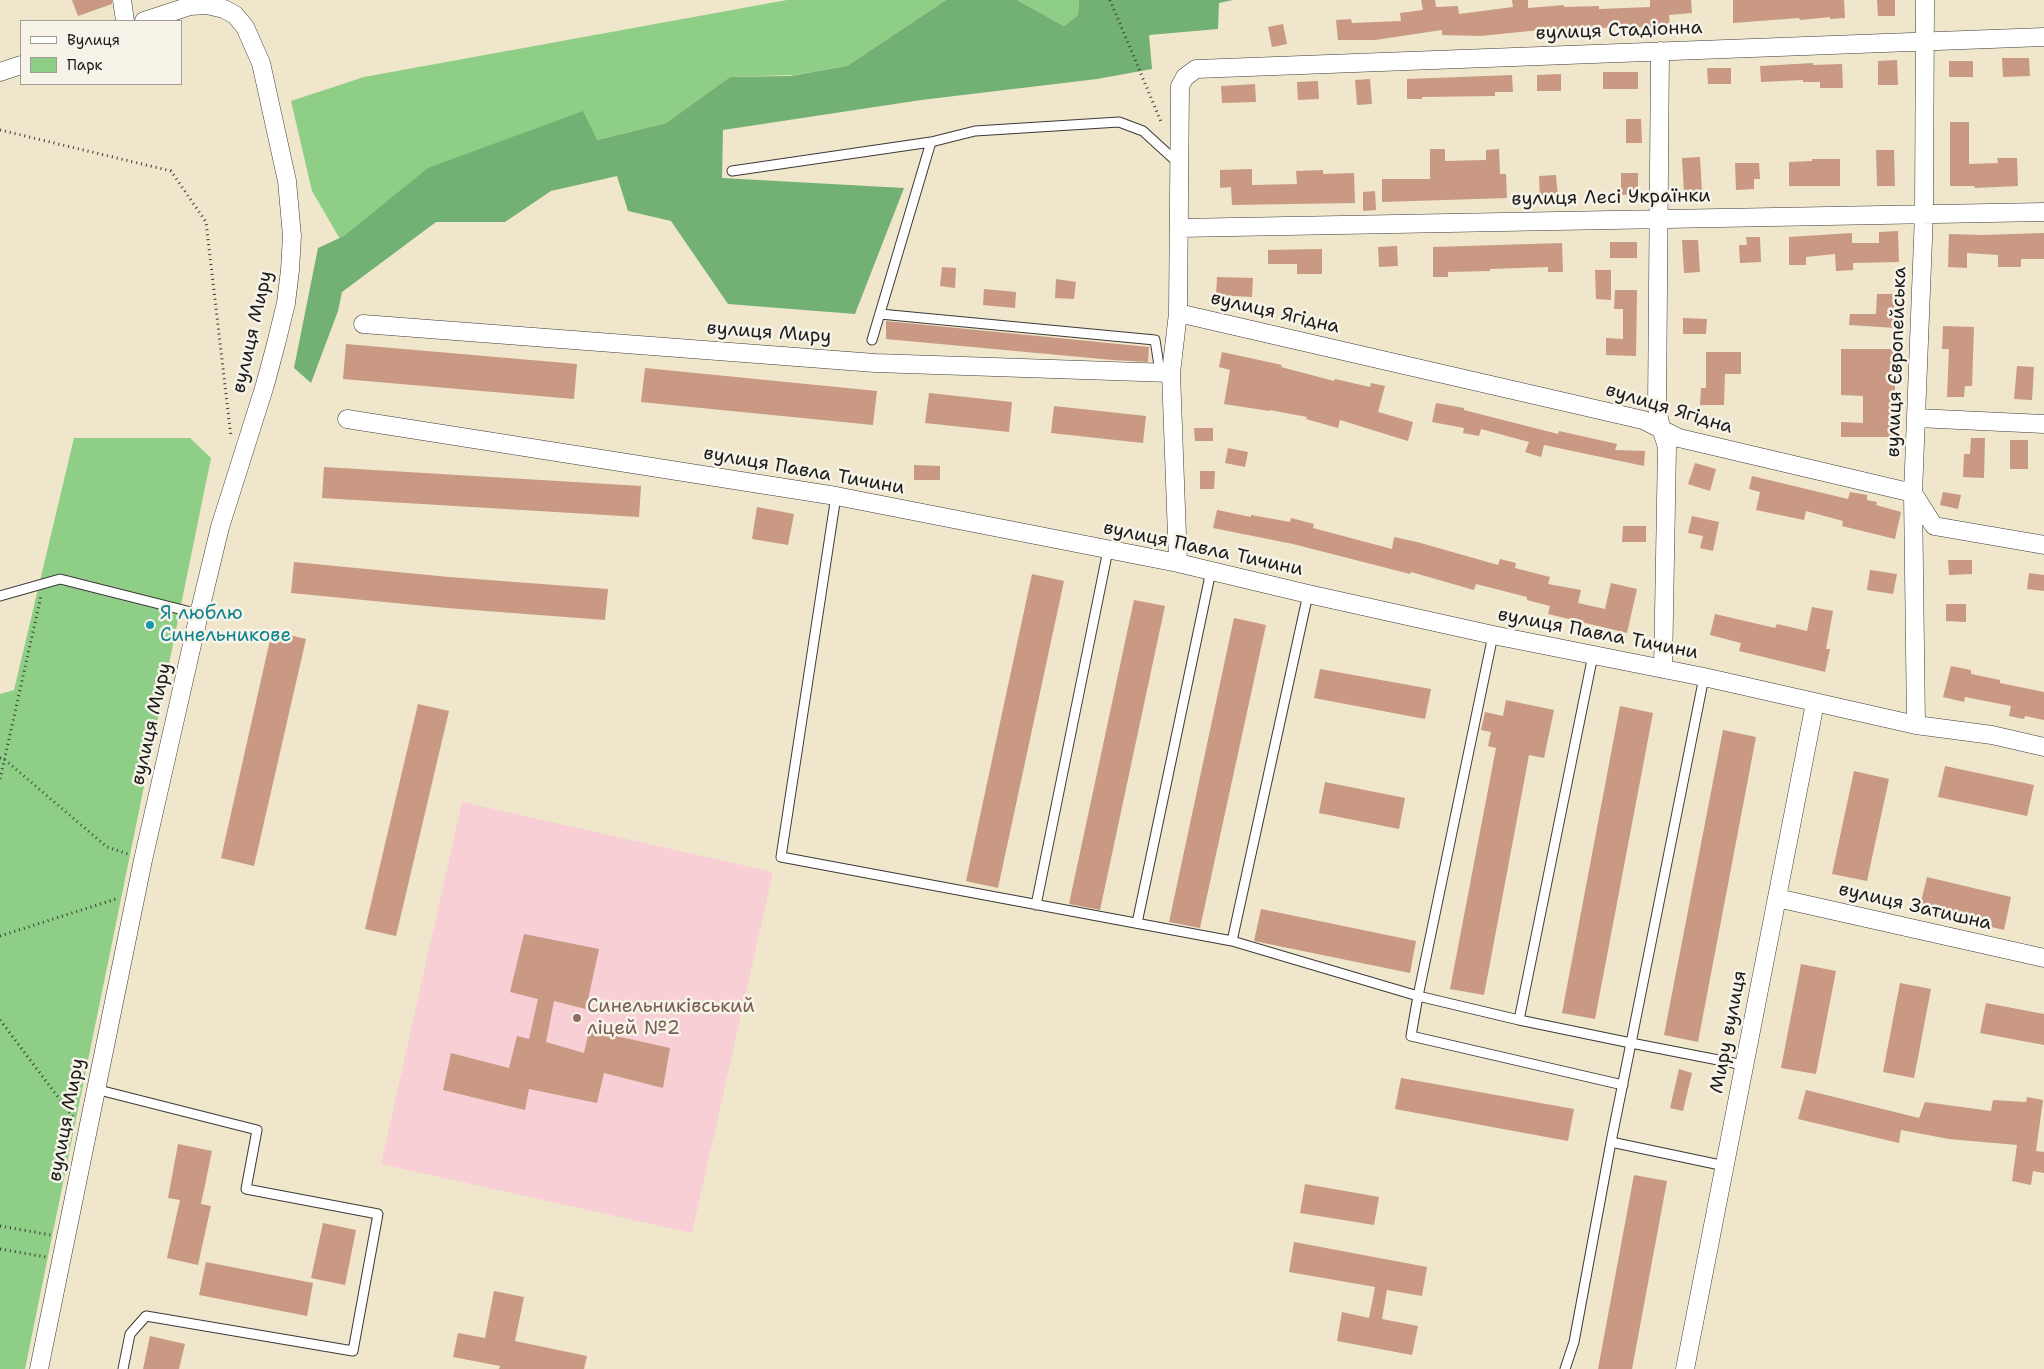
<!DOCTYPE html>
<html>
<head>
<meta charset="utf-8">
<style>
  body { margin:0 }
  #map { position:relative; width:2044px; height:1369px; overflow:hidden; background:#efe6cb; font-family:"Shantell Sans",sans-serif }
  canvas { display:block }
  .legend { position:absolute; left:20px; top:20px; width:162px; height:65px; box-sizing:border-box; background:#f7f3e8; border:1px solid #9f9d96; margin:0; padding:6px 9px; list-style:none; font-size:15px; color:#1c1c1c }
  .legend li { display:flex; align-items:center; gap:10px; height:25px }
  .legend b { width:25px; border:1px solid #9f9d96 }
</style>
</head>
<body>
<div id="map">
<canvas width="2044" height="1369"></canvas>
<ul class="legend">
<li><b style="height:6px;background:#fff"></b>Вулиця</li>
<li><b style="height:14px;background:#8ece86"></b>Парк</li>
</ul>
</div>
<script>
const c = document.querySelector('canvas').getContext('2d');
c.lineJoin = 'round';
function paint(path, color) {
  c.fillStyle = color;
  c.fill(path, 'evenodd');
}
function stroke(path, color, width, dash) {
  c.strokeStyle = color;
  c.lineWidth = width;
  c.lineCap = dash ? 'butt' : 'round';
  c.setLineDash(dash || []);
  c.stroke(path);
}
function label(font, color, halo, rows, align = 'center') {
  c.font = font + ' "Shantell Sans",sans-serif';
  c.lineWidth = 5;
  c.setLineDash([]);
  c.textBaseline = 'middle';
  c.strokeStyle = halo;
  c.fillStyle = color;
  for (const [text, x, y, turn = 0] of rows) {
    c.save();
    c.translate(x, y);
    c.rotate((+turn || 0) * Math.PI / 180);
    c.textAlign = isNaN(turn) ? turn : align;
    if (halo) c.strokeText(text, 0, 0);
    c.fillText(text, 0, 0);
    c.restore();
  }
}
const built = new Path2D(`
  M462 802 773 872 692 1233 381 1164Z`);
const green = new Path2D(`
  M787 0H946L847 66 794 75 730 77 666 123 596 140 583 112 340 239 312 191 291 101 364 77Z
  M1017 0H1079L1078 15 1064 26Z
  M74 438H190L211 458 25 1369H0V694L14 690Z`);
const forest = new Path2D(`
  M946 0H1017L1064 26 1078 15 1079 0H1233L1219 3 1218 29 1149 35 1152 69 1097 79 921 100 723 130 722 178 904 188 855 314 728 304 671 221 628 211 617 176 551 191 505 222H436L342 292 338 311 311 383 294 368 318 248 344 236 428 168 583 111 597 140 666 123 730 77 790 76 847 66Z`);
const building = new Path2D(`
  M72 0H112V4L78 16Z
  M1421 0H1435L1436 7 1458 6 1459 14 1513 7 1512 0H1528V8L1564 5V7L1599 6V9L1650 7V0H1691L1692 13 1669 15 1670 27 1599 28 1551 32 1550 29 1480 36 1442 35V30L1375 40H1338L1336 20 1351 19 1352 23 1401 21 1400 13 1423 10Z
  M1733 0H1844L1845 18 1830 19V17L1800 20 1799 18 1733 23Z
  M1877 0H1895V16H1878Z
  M1283 24 1287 44 1272 47 1268 27Z
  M2002 58H2029L2030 76 2003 77Z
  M1897 60 1898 85H1878V61Z
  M1949 61H1973V77H1949Z
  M1813 63V65L1842 64 1843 88H1820V82H1803V80L1761 82 1760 66Z
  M1707 68H1731V84H1708Z
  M1603 72H1638V89H1603Z
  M1561 74V91H1537V75Z
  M1512 75 1513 92H1495V96L1422 97V99H1407V79Z
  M1370 79 1372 104 1357 105 1355 80Z
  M1318 81 1319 99 1298 100 1297 82Z
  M1255 84 1256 102 1222 103 1221 86Z
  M1626 119H1641L1642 143H1626Z
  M1950 122H1969V164L1998 163 1997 158H2017L2018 186 1975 188 1974 186H1950Z
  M1430 149H1445V161L1486 160V150L1499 149 1500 174H1506L1507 198 1382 202V179H1430Z
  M1876 150H1894L1895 186H1877Z
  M1700 157 1702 192H1684L1682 158Z
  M1812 159H1840V186H1789V162L1812 161Z
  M1735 163H1759L1760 179H1754V189L1736 190Z
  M1252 169V185L1297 184 1296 171 1323 170V174L1354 173 1355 203 1232 205 1231 187 1220 188V170Z
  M1621 173H1638V194L1621 195Z
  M1556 175 1558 198 1540 199 1539 176Z
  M1375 191 1376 210 1363 211V192Z
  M1898 231 1899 262 1853 263V270L1836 271 1835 254 1806 257V265H1789V237L1852 233V243H1879V232Z
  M2044 233V259H2021V267H1998V255L1967 253V268L1948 267 1949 234 1983 235Z
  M1746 237H1760L1761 262 1740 263 1739 245H1747Z
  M1682 240H1698L1700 272 1684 273Z
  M1610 242H1637V258H1610Z
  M1562 243 1563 272H1548V267L1490 269V271L1448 272V277H1433V247Z
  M1397 246 1398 266 1379 267 1378 247Z
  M1322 249V274H1297V264H1268V250Z
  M942 267 956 268 955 288 940 286Z
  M1595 270H1611V300L1596 299Z
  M1217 277 1253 278 1252 297 1216 295Z
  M1056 279 1076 282 1074 299 1055 298Z
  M984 289 1016 292 1015 308 983 305Z
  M1615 290H1637L1636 356 1606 355V338L1623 339V309H1614Z
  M1877 294H1897L1896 328 1849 325 1850 314H1876Z
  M1683 318 1707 319 1706 334H1683Z
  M886 321 1149 347 1148 362 1113 360 886 339Z
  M1943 326 1974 327 1972 386H1965L1964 397H1947L1949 349H1942Z
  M346 344 577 364 574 399 343 379Z
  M1841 349H1895V415L1894 437H1841V422L1863 423V396L1841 395Z
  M1222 352 1282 365 1281 367 1334 381 1335 379 1370 387 1371 383 1385 386 1378 412 1413 422 1408 441 1340 420 1338 428 1306 419 1307 417 1270 410V411L1224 404 1230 370 1219 367Z
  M1706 352H1741V374H1725L1724 405H1700L1701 388H1706Z
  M2017 366 2034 367 2032 400 2014 399Z
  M645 368 877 391 873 425 641 402Z
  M929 393 1012 402 1009 432 925 423Z
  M1436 403 1464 408V410L1558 434 1559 431 1617 444 1615 450 1645 451 1644 466 1544 445 1541 457 1525 452 1529 442 1481 429 1479 436 1463 433 1464 428 1432 422Z
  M1054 406 1146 416 1143 443 1051 433Z
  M1194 428H1213V441H1195Z
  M1971 438H1985L1984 478 1963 477 1964 454H1970Z
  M2010 440H2028V469H2010Z
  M1228 448 1248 452 1245 467 1225 463Z
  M1695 463 1716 469 1710 491 1688 484Z
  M914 465 940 466V480H914Z
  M324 467 641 486 639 517 322 498Z
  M1200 471H1215L1214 489H1200Z
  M1752 476 1848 499 1850 492 1867 495V500L1877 502 1876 505 1901 512 1895 539 1842 526 1843 521 1806 511 1804 520 1756 510 1760 492 1749 489Z
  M1943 492 1961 495 1958 509 1940 505Z
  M757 507 794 514 788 545 752 539Z
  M1217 510 1251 517V515L1290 522 1291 518 1314 524 1313 528 1392 549 1394 537 1417 542 1498 565 1500 559 1516 563 1515 568 1550 577 1548 584 1581 590 1578 603 1605 609 1611 583 1637 589 1627 633 1548 614 1550 606 1527 600V597L1476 584 1474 590 1411 572 1410 574 1293 544 1213 528Z
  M1692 516 1719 522 1713 551 1700 548 1703 536 1688 533Z
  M1623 526H1646V542H1622Z
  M1948 560H1972V574L1949 575Z
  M294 562 449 577 608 589 605 620 447 608 291 593Z
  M1870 570 1897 574 1893 594 1867 590Z
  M2029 573 2044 575V591L2027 589Z
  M1032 574 1064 581 998 888 966 881Z
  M1134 600 1165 606 1100 910 1069 904Z
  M1946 604H1966V622L1946 621Z
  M1812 607 1833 611 1826 649H1830L1825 672 1739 651 1741 643 1710 635 1715 614 1775 628 1777 624 1807 631Z
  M1234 618 1266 625 1200 928 1169 922Z
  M272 631 306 639 254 866 221 858Z
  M1951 666 1971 670V674L2000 680V683L2044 692V720L2025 716 2024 719 2009 716 2011 706 1965 697 1964 702 1943 697Z
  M1320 669 1431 689 1425 719 1314 698Z
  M1506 700 1554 710 1544 758 1529 755 1484 995 1450 989 1496 748 1488 746 1491 732 1481 730 1485 712 1503 716Z
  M418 704 449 711 396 936 365 929Z
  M1620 706 1653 713 1595 1019 1562 1013Z
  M1723 730 1756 737 1698 1042 1664 1035Z
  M1945 766 2034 785 2027 816 1938 797Z
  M1854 771 1889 779 1867 881 1832 874Z
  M1325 782 1405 798 1399 829 1319 813Z
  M1927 877 2011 897 2004 930 1919 910Z
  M1261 909 1416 941 1410 973 1254 941Z
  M524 934 599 949 586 1009 554 1001 546 1042 584 1053 589 1030 670 1048 663 1088 604 1073 597 1103 529 1089 525 1110 443 1090 451 1053 509 1068 517 1036 529 1039 538 999 510 992Z
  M1801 964 1836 971 1816 1074 1781 1068Z
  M1900 983 1931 989 1914 1078 1883 1072Z
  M1986 1003 2044 1014V1045L1980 1033Z
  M1679 1069 1692 1073 1683 1111 1670 1108Z
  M1401 1078 1574 1109 1568 1141 1395 1109Z
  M1806 1090 1919 1118 1925 1102 1991 1111 1993 1100 2026 1102 2027 1097 2043 1100 2036 1151 2044 1152V1173L2033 1171 2031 1185 2012 1181 2017 1145 1949 1139 1901 1130 1899 1143 1798 1119Z
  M178 1144 212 1151 201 1204 211 1206 198 1265 167 1258 180 1200 168 1198Z
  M1634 1175 1667 1181 1632 1369H1598Z
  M1305 1184 1379 1197 1374 1225 1300 1213Z
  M323 1223 356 1230 345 1285 311 1278Z
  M1294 1242 1427 1267 1422 1296 1387 1290 1382 1319 1418 1326 1412 1355 1337 1341 1342 1312 1369 1318 1375 1287 1289 1272Z
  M206 1262 313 1283 307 1316 199 1295Z
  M494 1291 524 1297 515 1341 587 1356 584 1369H499L500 1366 453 1357 458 1333 485 1338Z
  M150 1336 185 1344 179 1369H143Z`);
const path = new Path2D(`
  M1110 0 1162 124
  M0 130 171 171 206 222 231 437
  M0 758 4 759 107 847 128 854
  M0 779 41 596
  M0 936 119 898
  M0 1020 73 1117
  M0 1226 51 1235
  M0 1249 46 1257`);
const lane = new Path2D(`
  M732 171 931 142 975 131 1119 122 1143 131 1178 163
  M880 314 1155 340 1160 372
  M872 340 931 142
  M836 496 781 857 1232 941 1418 996 1411 1036 1623 1085
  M0 596 60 579 199 614
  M1493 635 1418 996 1519 1020
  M1593 655 1519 1020 1631 1043 1611 1142 1725 1166
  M1704 677 1631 1043 1744 1065
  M1036 905 1108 550
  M1137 923 1211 571
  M1232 941 1308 594
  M95 1089 257 1130 246 1189 378 1214 353 1351 146 1316 130 1334 123 1369
  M1565 1369 1574 1342 1611 1142`);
const street = new Path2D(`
  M122 0 125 21
  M1660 51 1657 408 1661 428 1667 447 1663 669
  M0 72 21 65
  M1179 228 2044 212
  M1178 313 1643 420 1679 438 1913 493 1934 526 2044 545
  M363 324 875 363 1171 373
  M1917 418 2044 424
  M347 419 836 496 1178 563 1308 594 1493 635 1704 677 1916 725 1992 735 2044 747
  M1178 563 1171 373 1178 313 1180 86 1185 77 1196 69 2044 37
  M1916 725 1913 493 1924 214 1925 0
  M1777 898 2044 958
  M39 1369 143 860 199 614 220 527 265 385 276 344 286 303 290 270 292 236 287 181 261 63 245 27 235 15 224 9 207 5 190 6 144 21
  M1685 1369 1815 703`);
const markers = [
  [150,625,5,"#0f9aa8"],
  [577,1018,5,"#8d6e63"]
];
const streetNames = [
  ["вулиця Стадіонна",1619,31,-2],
  ["вулиця Лесі Українки",1611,198,-1],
  ["вулиця Ягідна",1275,313,13],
  ["вулиця Миру",253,332,-77],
  ["вулиця Миру",769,333,4],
  ["вулиця Європейська",1897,362,-88],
  ["вулиця Ягідна",1669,409,17],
  ["вулиця Павла Тичини",804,471,10],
  ["вулиця Павла Тичини",1203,549,12],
  ["вулиця Павла Тичини",1598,634,11],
  ["вулиця Миру",152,724,-77],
  ["вулиця Затишна",1915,907,13],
  ["Миру вулиця",1729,1032,-79],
  ["вулиця Миру",67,1120,-79]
];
const cultureNames = [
  ["Я люблю",160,614],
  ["Синельникове",160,636]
];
const educationNames = [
  ["Синельниківський",587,1007],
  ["ліцей №2",587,1029]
];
paint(built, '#f7cfd5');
paint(green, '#8ece86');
paint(forest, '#72b173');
paint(building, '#c99983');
stroke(lane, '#3c3a36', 11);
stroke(street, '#3c3a36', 19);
stroke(path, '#3c3a36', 3, [1, 4]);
stroke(lane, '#fff', 9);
stroke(street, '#fff', 18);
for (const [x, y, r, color] of markers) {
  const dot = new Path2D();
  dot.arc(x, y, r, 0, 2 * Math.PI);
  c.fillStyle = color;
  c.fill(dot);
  stroke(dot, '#f7f3e8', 2);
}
label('19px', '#1c1c1c', '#f7f3e8', streetNames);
label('19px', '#0d838f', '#f7f3e8', cultureNames, 'left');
label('19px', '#785e54', '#f7f3e8', educationNames, 'left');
</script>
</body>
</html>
